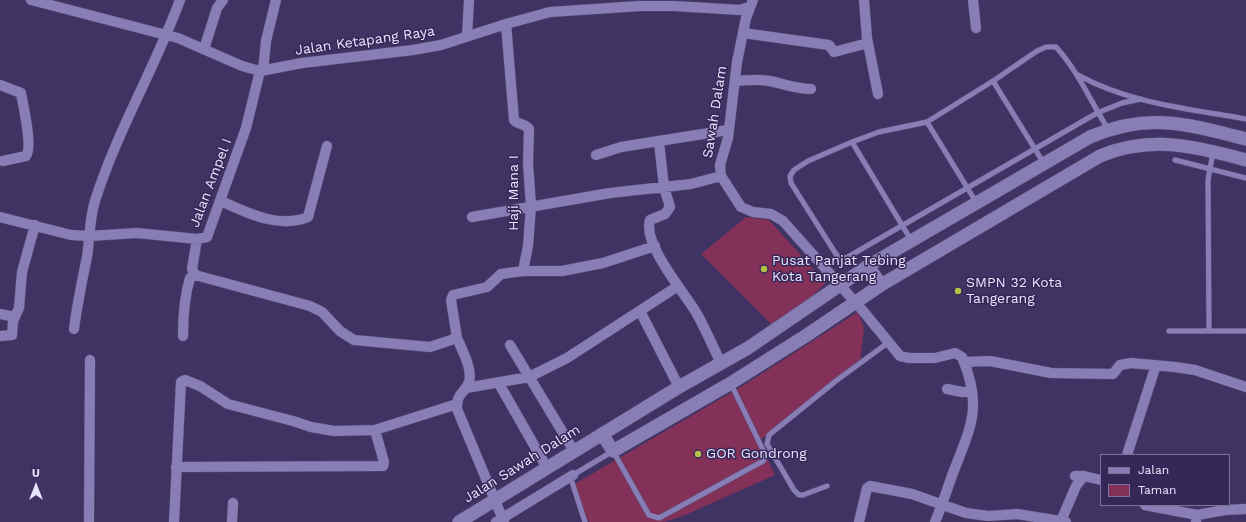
<!DOCTYPE html>
<html>
<head>
<meta charset="utf-8">
<style>
  body { margin:0 }
  #map { position:relative; width:1246px; height:522px; overflow:hidden; background:#3f3364; font-family:"Work Sans",sans-serif }
  canvas { display:block }
  .legend { position:absolute; left:1100px; top:454px; width:130px; height:52px; box-sizing:border-box; background:#352859; border:1px solid #7d739b; margin:0; padding:5px 7px; list-style:none; font-size:12px; color:#e8e4fd }
  .legend li { display:flex; align-items:center; gap:8px; height:20px }
  .legend b { width:20px; border:1px solid #7d739b }
  .north { position:absolute; left:16px; top:466px; width:40px; height:40px; -webkit-text-stroke:3px #352859; paint-order:stroke; rotate:0deg; font-size:11px; font-weight:700; line-height:16px; text-align:center; color:#e8e4fd }
  .north::after { content:''; display:block; margin:auto; width:14px; height:18px; background:#e8e4fd; clip-path:polygon(50% 0,100% 100%,50% 72%,0 100%) }
</style>
</head>
<body>
<div id="map">
<canvas width="1246" height="522"></canvas>
<ul class="legend">
<li><b style="height:5px;background:#897db6"></b>Jalan</li>
<li><b style="height:11px;background:#843159"></b>Taman</li>
</ul>
<div class="north">U</div>
</div>
<script>
const c = document.querySelector('canvas').getContext('2d');
c.lineJoin = 'round';
function paint(path, color) {
  c.fillStyle = color;
  c.fill(path, 'evenodd');
}
function stroke(path, color, width, dash) {
  c.strokeStyle = color;
  c.lineWidth = width;
  c.lineCap = dash ? 'butt' : 'round';
  c.setLineDash(dash || []);
  c.stroke(path);
}
function label(font, color, halo, rows, align = 'center') {
  c.font = font + ' "Work Sans",sans-serif';
  c.lineWidth = 3;
  c.setLineDash([]);
  c.textBaseline = 'middle';
  c.strokeStyle = halo;
  c.fillStyle = color;
  for (const [text, x, y, turn = 0] of rows) {
    c.save();
    c.translate(x, y);
    c.rotate((+turn || 0) * Math.PI / 180);
    c.textAlign = isNaN(turn) ? turn : align;
    if (halo) c.strokeText(text, 0, 0);
    c.fillText(text, 0, 0);
    c.restore();
  }
}
const green = new Path2D(`
  M746 217 769 220 826 283 799 308 771 324 701 254Z
  M858 312 864 328 860 364 759 441 775 475 683 516 664 522H589L573 485 744 385Z`);
const service = new Path2D(`
  M1078 75C1128 103 1190 109 1246 119
  M993 81 1043 162
  M927 122 976 202
  M1108 129C1091 102 1078 71 1056 47H1046L1037 51 993 81 927 122 879 132 852 142 808 161 794 170 790 176 791 183 834 251 838 257 846 258 1097 113 1122 103 1141 99
  M852 142 911 240
  M1175 160 1246 178
  M1169 331H1246
  M1209 331 1208 180 1213 152
  M827 486 803 495H799L794 490 767 444 769 435 837 380 889 342
  M585 522 571 479 573 475 613 451 649 515 659 518 763 461 765 458 764 452 731 384`);
const minor = new Path2D(`
  M31 0 178 38 242 66 260 71 302 63 413 50 441 45 506 24 550 12 640 6H674L740 10 749 7
  M753 0 746 18 737 62 728 138 720 165 721 176 741 207 753 212 771 214 783 221 863 311 900 356 909 358H935L955 353 962 357C983 407 971 426 953 473 947 489 942 506 935 522
  M864 0 867 38 878 94
  M973 0 976 28
  M743 33 829 45 834 52 868 43
  M467 36 469 0
  M204 49 217 8 223 0
  M263 71 266 41 276 0
  M735 81C747 80 758 79 770 81 784 84 797 89 811 89
  M0 85 21 93C23 105 33 147 26 156L3 161
  M659 142 664 187 670 207 665 214 650 220C642 244 685 293 697 314 706 330 713 347 721 363
  M596 155 621 147 728 130
  M221 201C247 213 279 229 308 217L327 146
  M0 217 71 235 89 236 137 233 197 239 207 237 246 128 260 71
  M472 217 610 193 691 184 721 176
  M197 239 192 269 195 275 310 306 322 312 340 331 354 340 430 347 457 338 451 300 453 295 487 287 501 274 523 271 528 246 531 206 528 163 529 129C525 123 518 125 514 120L506 24
  M523 271H562L603 263 655 246
  M640 311 679 387
  M0 314 15 317
  M74 329C77 305 82 281 87 257 90 238 89 220 95 201 117 131 155 68 180 0
  M0 336 12 335 13 321 19 308 22 272 35 225
  M183 336C183 315 184 298 190 278L195 275
  M457 338C462 350 473 370 469 382 464 395 457 391 457 409L504 522
  M510 345 574 451
  M964 362 990 361 1051 373 1113 374 1120 365 1131 363 1175 367 1195 370 1246 387
  M498 382 547 468
  M466 388 529 377 567 358 678 286
  M947 389 962 392H972
  M1127 455 1156 365
  M176 467 383 466 384 462 375 430
  M1075 476H1084L1101 480
  M1145 505 1197 515 1196 522
  M1197 515 1225 510 1246 509
  M1061 521 1076 486 1084 476
  M89 522 90 360
  M174 522 181 382 185 380 200 386 228 404 293 421 311 427 334 431 375 430 457 404
  M232 522 233 503
  M496 522 573 475
  M859 522 867 488 870 486 912 494 966 513 988 516 1017 514 1066 522`);
const tertiary = new Path2D(`
  M868 266 881 285
  M602 434 613 451 731 383 807 335 881 285 1100 156C1151 135 1195 146 1246 160
  M459 522 679 387 748 348 868 266 1090 137C1148 112 1187 124 1246 139`);
const markers = [
  [764,269,4,"#b8c147"],
  [958,291,4,"#b8c147"],
  [698,454,4,"#b8c147"]
];
const streetNames = [
  ["Jalan Ketapang Raya",365,41,-8],
  ["Sawah Dalam",715,112,-81],
  ["Jalan Ampel I",211,183,-69],
  ["Haji Mana I",514,193,-90],
  ["Jalan Sawah Dalam",522,464,-32]
];
const poiNames = [
  ["Pusat Panjat Tebing",772,261],
  ["Kota Tangerang",772,277],
  ["SMPN 32 Kota",966,283],
  ["Tangerang",966,299],
  ["GOR Gondrong",706,454]
];
paint(green, '#843159');
stroke(service, '#584e77', 6);
stroke(minor, '#584e77', 11);
stroke(tertiary, '#584e77', 14);
stroke(service, '#897db6', 5);
stroke(minor, '#897db6', 10);
stroke(tertiary, '#897db6', 13);
for (const [x, y, r, color] of markers) {
  const dot = new Path2D();
  dot.arc(x, y, r, 0, 2 * Math.PI);
  c.fillStyle = color;
  c.fill(dot);
  stroke(dot, '#352859', 1.5);
}
label('14px', '#e8e4fd', '#352859', streetNames);
label('14px', '#e8e4fd', '#352859', poiNames, 'left');
</script>
</body>
</html>
